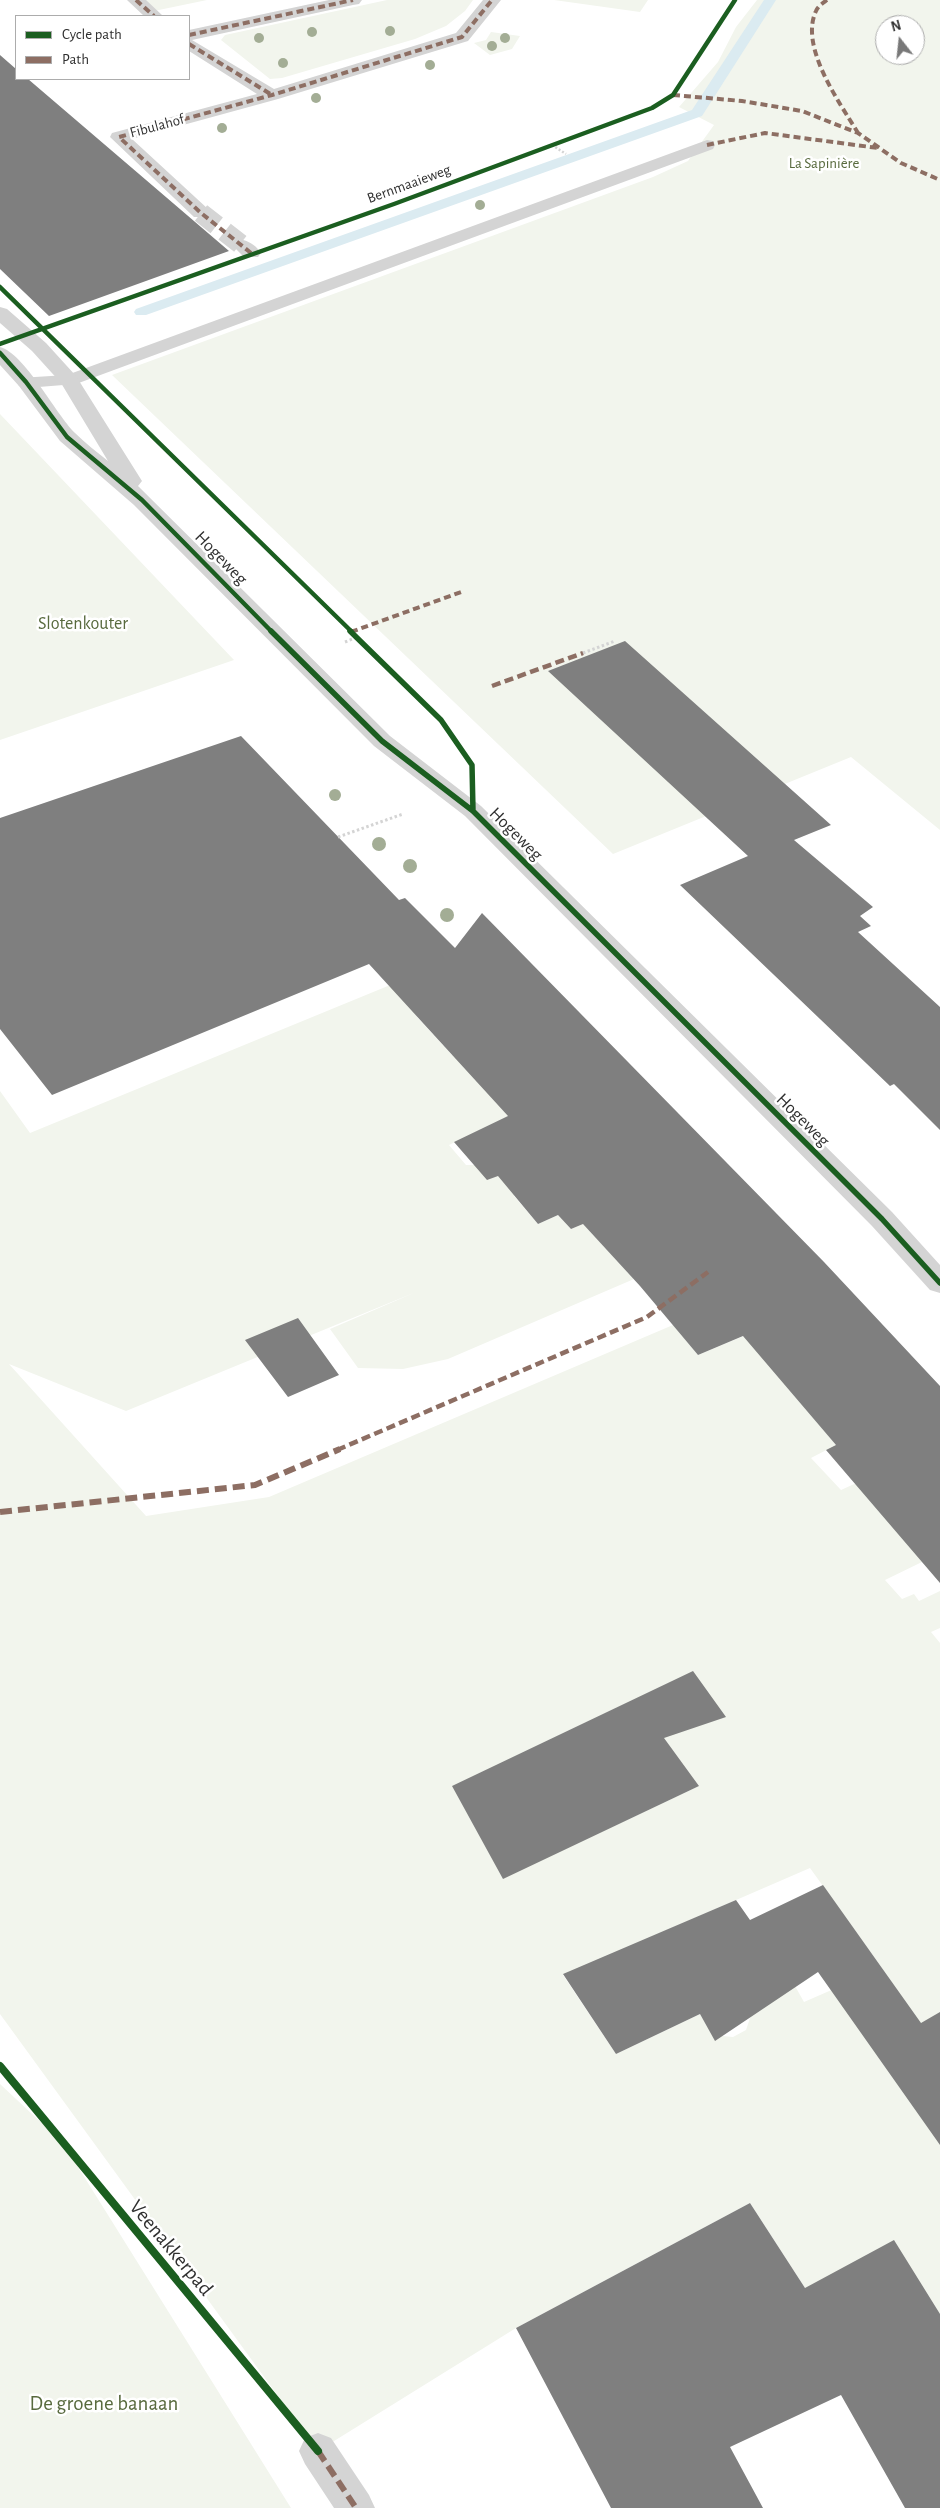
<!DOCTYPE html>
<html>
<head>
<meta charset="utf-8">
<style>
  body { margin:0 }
  #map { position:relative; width:940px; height:2508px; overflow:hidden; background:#fff; font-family:"Alegreya Sans",sans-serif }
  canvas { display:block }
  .legend { position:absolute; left:15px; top:15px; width:175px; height:65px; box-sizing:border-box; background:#fff; border:1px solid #acacac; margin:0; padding:6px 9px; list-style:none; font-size:15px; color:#2f2f2f }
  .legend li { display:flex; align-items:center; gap:10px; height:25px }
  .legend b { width:25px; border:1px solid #acacac }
  .north { position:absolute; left:875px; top:15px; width:50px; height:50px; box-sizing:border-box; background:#fff; border:1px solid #acacac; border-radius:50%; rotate:344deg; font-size:14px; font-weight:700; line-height:20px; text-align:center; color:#2f2f2f }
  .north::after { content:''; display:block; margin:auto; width:18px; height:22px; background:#787878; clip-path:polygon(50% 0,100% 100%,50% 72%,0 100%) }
</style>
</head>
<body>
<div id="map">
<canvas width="940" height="2508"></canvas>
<ul class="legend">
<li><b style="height:6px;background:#1b5e20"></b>Cycle path</li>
<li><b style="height:6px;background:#8d6e63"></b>Path</li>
</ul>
<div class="north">N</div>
</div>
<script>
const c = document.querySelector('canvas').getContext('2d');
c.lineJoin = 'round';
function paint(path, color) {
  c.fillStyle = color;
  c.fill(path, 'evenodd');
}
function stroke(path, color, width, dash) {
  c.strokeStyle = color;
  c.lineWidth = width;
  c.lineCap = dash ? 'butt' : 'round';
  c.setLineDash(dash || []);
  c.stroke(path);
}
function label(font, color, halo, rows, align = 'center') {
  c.font = font + ' "Alegreya Sans",sans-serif';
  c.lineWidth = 5;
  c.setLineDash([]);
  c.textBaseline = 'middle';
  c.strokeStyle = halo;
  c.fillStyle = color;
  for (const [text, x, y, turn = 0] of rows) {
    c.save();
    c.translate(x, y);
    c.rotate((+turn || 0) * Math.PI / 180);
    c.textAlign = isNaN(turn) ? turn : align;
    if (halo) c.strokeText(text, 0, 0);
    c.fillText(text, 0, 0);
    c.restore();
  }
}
const green = new Path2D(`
  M144 0H207L154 11Z
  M387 0H473L465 11 446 26 415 39 282 78 270 79 221 40 225 35Z
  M554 0H648L640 12Z
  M757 0H940V830L851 757 613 854 112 375 653 177 688 161 714 125 679 107 718 62 736 27ZM885 25H915V55H885Z
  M491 32 520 36 512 49 490 55 474 43 486 40Z
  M0 414 234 660 0 740Z
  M400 981 417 1017 452 1055 481 1043 554 1094 449 1145 466 1165H475L558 1152 514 1196 538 1224 558 1215 571 1229 583 1224 634 1279 448 1359 403 1369 358 1368 330 1329 416 1292 126 1411 9 1364 146 1516 269 1497 673 1325 698 1355 751 1333 808 1411 836 1445 811 1458 841 1490 887 1469 922 1562 885 1580 902 1599 914 1594 919 1601 940 1591V1628L931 1632 940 1643V2314L805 2288 750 2203 516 2328 318 2451 0 2014V1091L30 1133ZM635 1699 699 1786 503 1878 453 1786ZM810 1868 882 1968 804 2002 795 1986 751 2015 746 2030 733 2037 712 2035 700 2014 616 2054 563 1975Z
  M0 2084 63 2143 291 2508H0Z`);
const stream = new Path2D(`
  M764 0H776L702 116 146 315H136L134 312 136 309 692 110Z`);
const building = new Path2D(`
  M0 55 16 69V79H28L229 251 49 316 0 269Z
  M625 641 831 825 794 840 873 907 860 916 871 926 858 932 940 1007V1130L894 1084 890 1086 680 885 748 856 548 671Z
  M241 736 399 900 405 898 455 948 482 913 824 1262 940 1386V1583L826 1450 836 1445 743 1336 698 1355 640 1286 583 1224 571 1229 558 1215 538 1224 498 1176 487 1180 454 1142 508 1116 369 964 52 1095 0 1029V818Z
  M298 1318 339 1375 288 1397 245 1340Z
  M693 1671 726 1717 664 1738 699 1786 503 1879 452 1786Z
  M823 1885 921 2023 940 2012V2145L818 1972 715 2041 700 2014 616 2054 563 1974 736 1900 750 1920Z
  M750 2203 805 2288 894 2240 940 2314V2508H905L841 2395 730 2447 763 2508H611L516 2328Z`);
const minorTunnel = new Path2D(`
  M201 213 243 246`);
const pathFar1 = new Path2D(`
  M552 145 566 154`);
const path = new Path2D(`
  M345 642 357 637
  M583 653 615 641
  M338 837 403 814`);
const service = new Path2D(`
  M707 140 713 141 715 145 713 149 76 384 26 388 19 386 17 382 19 378 67 375Z`);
const minor = new Path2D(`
  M127 0H146L163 16H144Z
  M329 0H362L359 4 353 5 192 40 274 89 456 33 483 0H501L468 41 278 99 132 139 208 209 211 213 208 217H194L110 137 112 133 257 94 189 51V30Z
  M243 240C251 242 256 246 261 253L258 257H244L233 246 236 242Z
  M318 2433 331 2438 369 2495 375 2508H334L305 2464 299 2451 305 2438Z`);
const tertiary = new Path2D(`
  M0 307 7 309 46 343 76 376 142 481 138 486 390 736 481 806 892 1212 940 1265V1293L930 1290 872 1226 465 816 374 746 134 505 60 441 19 386 0 365V347C24 353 56 414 75 433 85 443 97 452 108 461L61 383 32 351 0 323Z`);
const quietFar2 = new Path2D(`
  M136 0 154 16
  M827 0C823 3 818 6 816 11 799 47 840 103 858 133
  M189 35 353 0
  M189 44 272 95
  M673 95 742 101 802 111 858 133 901 163 940 180
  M707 145 765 133 878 148
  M251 253 201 213 119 137 272 95 462 37 492 0
  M351 632 461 592`);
const quietFar1 = new Path2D(`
  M351 632 354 631
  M492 686 583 653
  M337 1450 647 1317 708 1272`);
const quiet = new Path2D(`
  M0 1512 255 1485 340 1449
  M318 2451 356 2508`);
const cyclewayFar2 = new Path2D(`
  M0 287 352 632
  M0 344 394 204 652 108 673 95 735 0
  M0 353 26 382 67 437 142 500 272 632`);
const cyclewayFar1 = new Path2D(`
  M271 631 382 741 473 811 882 1219 940 1283
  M350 631 441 720 472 765 473 811`);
const cycleway = new Path2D(`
  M0 2066 318 2451`);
const trees = [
  [390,31,5],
  [312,32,5],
  [259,38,5],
  [505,38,5],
  [492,46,5],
  [283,63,5],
  [430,65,5],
  [316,98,5],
  [222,128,5],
  [480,205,5],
  [335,795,6],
  [379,844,7],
  [410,866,7],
  [447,915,7]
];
const farStreetnames = [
  ["Fibulahof",157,126,-15],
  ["Bernmaaieweg",409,184,-20]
];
const farParknames = [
  ["La Sapinière",824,163]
];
const streetNames = [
  ["Hogeweg",221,558,46],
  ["Hogeweg",516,834,45],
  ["Hogeweg",803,1120,45]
];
const parkNames = [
  ["Slotenkouter",83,624]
];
const nearStreetnames = [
  ["Veenakkerpad",171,2248,50]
];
const nearParknames = [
  ["De groene banaan",104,2404]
];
paint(green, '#f2f5ed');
paint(stream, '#dbebf1');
paint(building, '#7f7f7f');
stroke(minorTunnel, '#d5d5d5', 20, [20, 10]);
stroke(pathFar1, '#d4d4d4', 2.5, [2, 2]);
stroke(path, '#d4d4d4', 3, [2.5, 2.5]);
paint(service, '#d4d4d4');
paint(minor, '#d4d4d4');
paint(tertiary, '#d4d4d4');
stroke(quietFar2, '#8d6e63', 4, [7, 4]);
stroke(quietFar1, '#8d6e63', 4.5, [9, 4.5]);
stroke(quiet, '#8d6e63', 6, [12, 6]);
stroke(cyclewayFar2, '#1b5e20', 4.5);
stroke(cyclewayFar1, '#1b5e20', 5.5);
stroke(cycleway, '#1b5e20', 8);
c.fillStyle = '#a3ad95';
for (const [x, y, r] of trees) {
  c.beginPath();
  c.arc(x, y, r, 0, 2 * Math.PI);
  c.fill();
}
label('15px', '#2f2f2f', '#fff', farStreetnames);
label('15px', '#586a3e', '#fff', farParknames);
label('18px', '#2f2f2f', '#fff', streetNames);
label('18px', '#586a3e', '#fff', parkNames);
label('21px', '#2f2f2f', '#fff', nearStreetnames);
label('21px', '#586a3e', '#fff', nearParknames);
</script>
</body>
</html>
